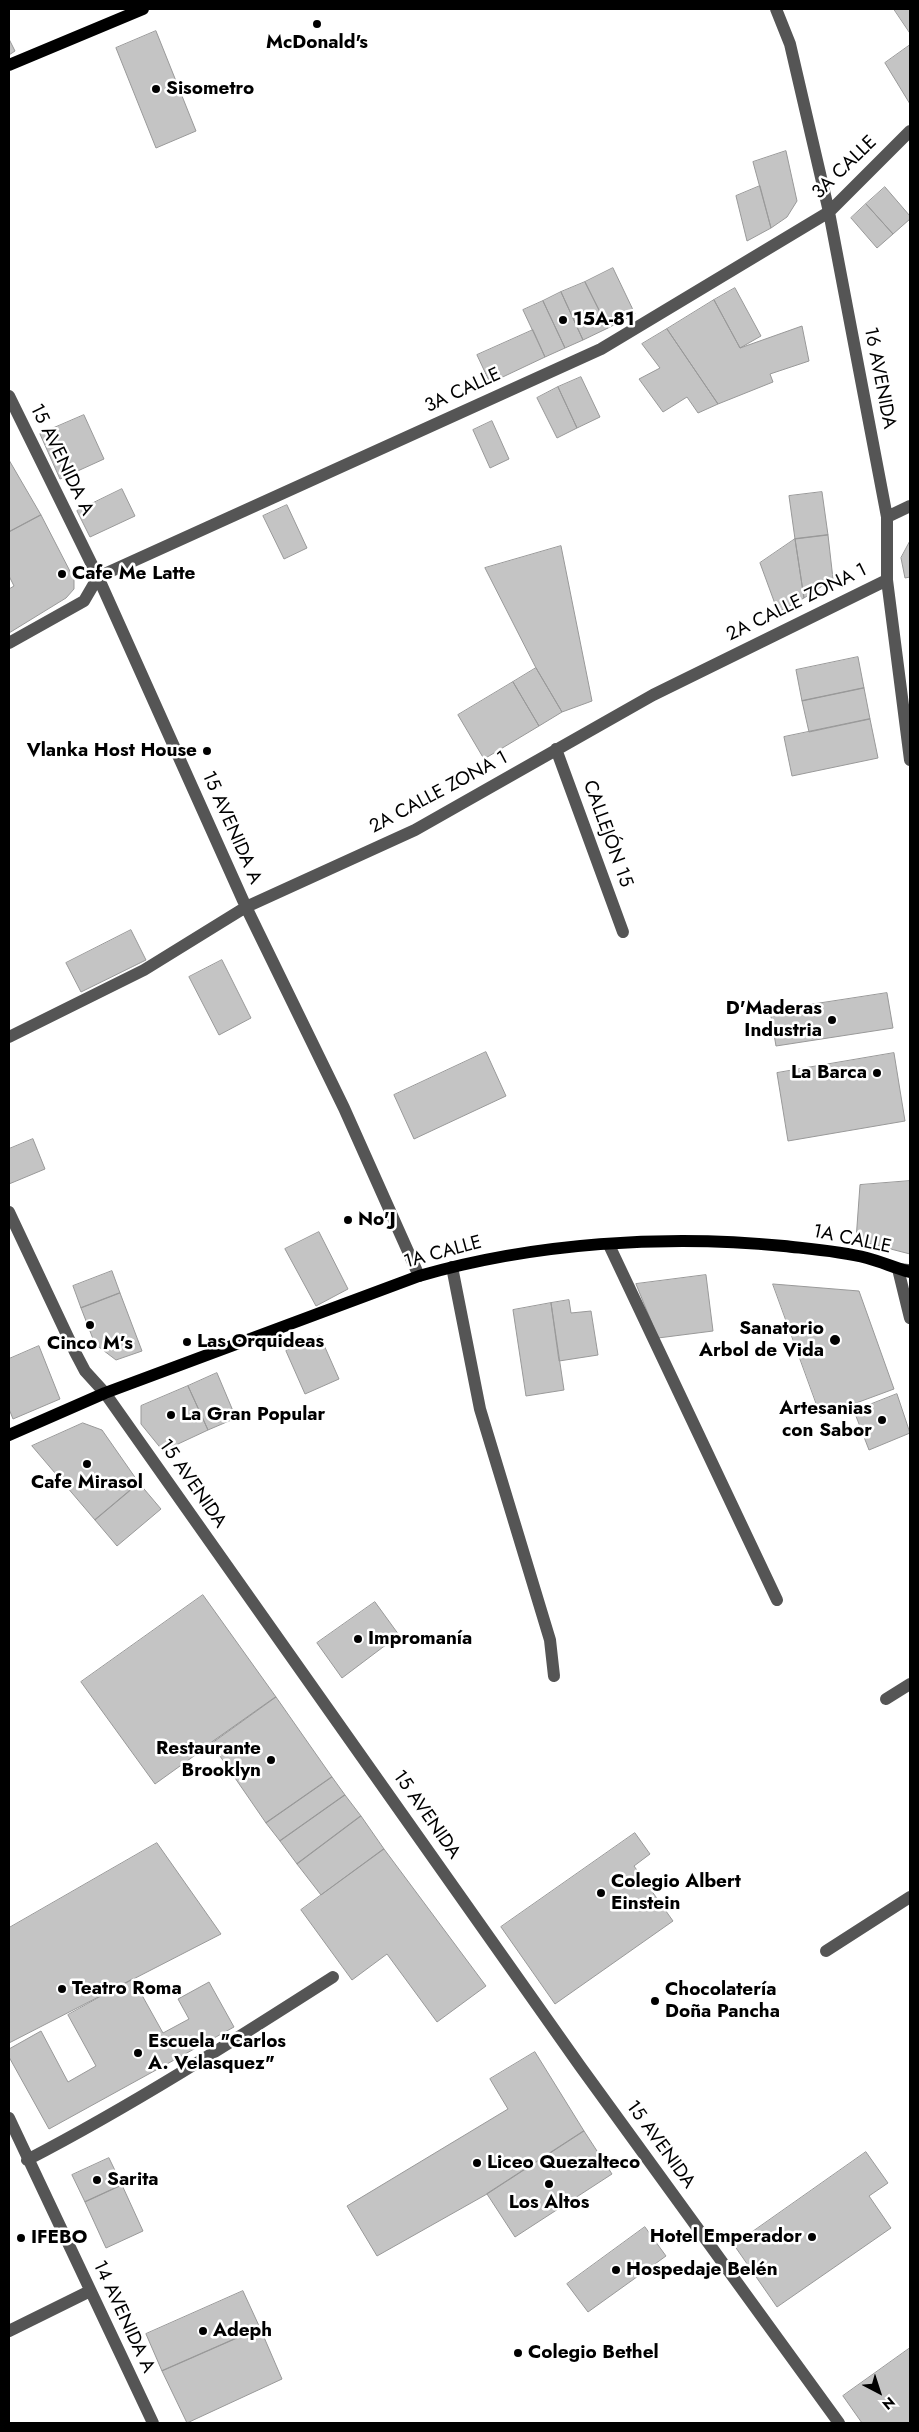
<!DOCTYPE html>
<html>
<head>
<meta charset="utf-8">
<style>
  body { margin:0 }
  #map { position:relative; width:919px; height:2432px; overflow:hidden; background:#fff; font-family:Jost,sans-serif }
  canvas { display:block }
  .frame { position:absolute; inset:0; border:10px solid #000; pointer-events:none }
  .north { position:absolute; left:854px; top:2367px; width:50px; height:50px; -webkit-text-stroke:4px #fff; paint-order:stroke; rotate:140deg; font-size:14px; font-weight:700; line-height:20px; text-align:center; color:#000 }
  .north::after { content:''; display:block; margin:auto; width:18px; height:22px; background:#000; clip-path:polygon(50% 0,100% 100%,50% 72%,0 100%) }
</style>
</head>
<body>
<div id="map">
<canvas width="919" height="2432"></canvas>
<div class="frame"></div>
<div class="north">N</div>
</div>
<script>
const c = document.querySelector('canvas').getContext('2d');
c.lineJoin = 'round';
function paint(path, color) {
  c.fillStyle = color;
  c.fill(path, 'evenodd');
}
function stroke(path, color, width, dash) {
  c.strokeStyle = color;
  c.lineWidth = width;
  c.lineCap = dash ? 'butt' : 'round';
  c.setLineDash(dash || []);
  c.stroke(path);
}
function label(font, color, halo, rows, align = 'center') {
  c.font = font + ' Jost,sans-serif';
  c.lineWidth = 5;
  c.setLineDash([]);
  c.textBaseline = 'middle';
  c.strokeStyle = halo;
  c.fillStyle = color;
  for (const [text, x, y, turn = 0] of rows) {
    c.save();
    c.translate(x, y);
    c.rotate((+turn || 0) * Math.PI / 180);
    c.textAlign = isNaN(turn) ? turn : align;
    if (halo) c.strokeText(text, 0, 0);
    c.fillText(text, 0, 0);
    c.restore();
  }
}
const building = new Path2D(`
  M894 9H910V33Z
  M156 31 196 131 156 148 116 48Z
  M9 39 15 51 9 55Z
  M910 45V104L885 63Z
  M786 151 797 201 787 217 771 228 753 162Z
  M760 186 771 228 747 241 736 196Z
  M885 187 910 216V219L893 234 866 204Z
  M866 204 893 234 877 248 851 218Z
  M613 268 635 314 608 328 585 282Z
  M585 282 608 328 583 340 561 292Z
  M735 288 761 336 740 348 714 300Z
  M561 292 583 340 565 348 543 301Z
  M714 300 740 348 802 326 809 361 770 374 773 382 718 404 667 329Z
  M543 301 565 348 545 357 523 310Z
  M667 329 718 404 698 413 687 397 663 412 639 379 660 368 642 344Z
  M533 330 545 357 490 383 477 355Z
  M581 377 600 417 577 428 558 387Z
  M558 387 577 428 557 438 537 398Z
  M84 415 104 459 60 479 40 434Z
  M492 421 509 459 490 468 473 430Z
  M9 460 41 515 9 532Z
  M122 489 135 516 90 537 77 511Z
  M822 492 828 535 795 539 789 496Z
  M287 505 307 548 284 559 263 516Z
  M41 515 74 579V589L66 598 9 633V589L14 586 9 576V532Z
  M828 535 833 579 804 598 795 539Z
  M795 539 804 598 778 612 760 563Z
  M910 541V577L905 578 901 558Z
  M561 546 592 701 562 712 536 668 485 568Z
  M858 657 864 688 802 701 796 670Z
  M536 668 562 712 539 726 513 682Z
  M513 682 539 726 484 759 458 715Z
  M864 688 870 719 809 732 802 701Z
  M870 719 878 758 792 776 784 737Z
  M131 930 146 960 81 992 66 963Z
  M222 960 251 1018 219 1035 189 977Z
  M887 993 893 1028 776 1046 770 1011Z
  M486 1052 506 1096 414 1139 394 1095Z
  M894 1053 905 1121 788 1141 777 1073Z
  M33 1139 45 1169 9 1184V1149Z
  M910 1181V1254L856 1240 860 1185Z
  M319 1232 348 1289 316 1306 285 1249Z
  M112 1271 120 1293 81 1308 73 1286Z
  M706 1275 713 1331 658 1338 636 1284Z
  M773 1284 859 1291 894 1389 821 1416Z
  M120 1293 142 1351 116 1360 95 1344 81 1308Z
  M569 1300 571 1313 591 1311 598 1355 559 1361 551 1303Z
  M551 1303 564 1390 526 1396 513 1310Z
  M320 1336 339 1379 305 1394 286 1351Z
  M39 1346 60 1399 13 1419 9 1409V1359Z
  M217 1373 236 1418 208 1430 188 1386Z
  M188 1386 208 1430 163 1451 141 1424V1406Z
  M897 1394 910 1433 869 1450 854 1411Z
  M83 1423 102 1430 139 1483 95 1520 32 1446Z
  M139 1483 161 1509 117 1546 95 1520Z
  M203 1595 276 1697 155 1784 81 1682Z
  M375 1602 399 1635 342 1678 317 1643Z
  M276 1697 332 1777 266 1823 211 1743Z
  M332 1777 345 1795 280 1841 266 1823Z
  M345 1795 361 1816 297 1864 280 1841Z
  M361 1816 384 1849 321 1895 297 1864Z
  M635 1833 650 1854 634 1866 673 1921 555 2004 501 1927Z
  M157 1843 221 1934 9 2043V1928Z
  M384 1849 486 1986 437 2022 387 1954 352 1980 301 1910Z
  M133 1979 163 2033 189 2019 178 1999 209 1982 234 2027 49 2129 9 2057V2049L41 2031 68 2082 96 2066 68 2015Z
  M535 2052 584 2131 487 2194 377 2256 347 2206 508 2109 490 2079Z
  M584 2131 612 2174 515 2237 487 2194Z
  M866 2152 888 2183 869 2196 891 2228 777 2307 734 2245Z
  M109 2158 122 2185 85 2202 72 2175Z
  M122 2185 143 2231 106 2248 85 2202Z
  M645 2227 666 2256 588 2312 567 2284Z
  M243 2291 260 2328 162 2371 146 2334Z
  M260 2328 282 2379 187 2423 162 2371Z
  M910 2348V2423H862L843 2396Z`);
const minor = new Path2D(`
  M776 9 790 44 829 212 887 517V580L910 760
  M9 396 98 577 246 907 344 1108 419 1276
  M887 517 910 506
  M9 643 84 601 98 577 601 349 829 212 910 131
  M556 749 623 932
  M9 1037 144 970 246 907 415 830 653 695 887 580
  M9 1212 75 1352 85 1371 105 1393 580 2066 839 2423
  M609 1245 777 1600
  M452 1267 480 1409 550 1640 554 1676
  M908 1270 898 1269 910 1318
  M886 1699 910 1684
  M826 1951 910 1897
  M9 2118 153 2423
  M27 2160C133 2105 233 2041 333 1977
  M9 2331 90 2291`);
const major = new Path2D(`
  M9 65 143 9
  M9 1435 105 1393 419 1276C533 1243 666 1234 784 1246 811 1249 840 1251 867 1258 882 1262 895 1268 910 1272`);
const markers = [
  [317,24,5,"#000"],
  [156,89,5,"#000"],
  [563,320,5,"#000"],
  [62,574,5,"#000"],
  [207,751,5,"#000"],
  [832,1020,5,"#000"],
  [877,1073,5,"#000"],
  [348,1220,5,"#000"],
  [90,1325,5,"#000"],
  [835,1340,6,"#000"],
  [187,1342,5,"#000"],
  [171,1415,5,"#000"],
  [882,1420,5,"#000"],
  [87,1464,5,"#000"],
  [358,1639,5,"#000"],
  [271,1760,5,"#000"],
  [601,1893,5,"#000"],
  [62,1989,5,"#000"],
  [655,2001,5,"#000"],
  [138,2053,5,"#000"],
  [477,2163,5,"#000"],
  [97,2180,5,"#000"],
  [549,2184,5,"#000"],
  [812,2237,5,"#000"],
  [21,2238,5,"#000"],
  [616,2270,5,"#000"],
  [203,2331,5,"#000"],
  [518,2353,5,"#000"]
];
const poiNames = [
  ["McDonald's",317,43,"center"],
  ["Sisometro",166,89],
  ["15A-81",573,320],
  ["Cafe Me Latte",72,574],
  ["Vlanka Host House",197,751,"right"],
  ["D'Maderas",822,1009,"right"],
  ["Industria",822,1031,"right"],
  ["La Barca",867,1073,"right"],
  ["No'J",358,1220],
  ["Sanatorio",824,1329,"right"],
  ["Arbol de Vida",824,1351,"right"],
  ["Las Orquideas",197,1342],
  ["Cinco M’s",90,1344,"center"],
  ["Artesanias",872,1409,"right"],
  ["con Sabor",872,1431,"right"],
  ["La Gran Popular",181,1415],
  ["Cafe Mirasol",87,1483,"center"],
  ["Impromanía",368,1639],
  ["Restaurante",261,1749,"right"],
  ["Brooklyn",261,1771,"right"],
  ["Colegio Albert",611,1882],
  ["Einstein",611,1904],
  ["Teatro Roma",72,1989],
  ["Chocolatería",665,1990],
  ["Doña Pancha",665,2012],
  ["Escuela \"Carlos",148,2042],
  ["A. Velasquez\"",148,2064],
  ["Liceo Quezalteco",487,2163],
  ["Sarita",107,2180],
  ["Los Altos",549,2203,"center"],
  ["Hotel Emperador",802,2237,"right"],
  ["IFEBO",31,2238],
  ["Hospedaje Belén",626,2270],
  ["Adeph",213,2331],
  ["Colegio Bethel",528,2353]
];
const streetNames = [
  ["3A CALLE",845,168,-44],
  ["16 AVENIDA",879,378,79],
  ["3A CALLE",463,391,-25],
  ["15 AVENIDA A",61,460,64],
  ["2A CALLE ZONA 1",797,603,-26],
  ["2A CALLE ZONA 1",439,793,-28],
  ["15 AVENIDA A",231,828,66],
  ["CALLEJÓN 15",607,834,70],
  ["1A CALLE",852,1240,12],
  ["1A CALLE",443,1253,-15],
  ["15 AVENIDA",192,1484,55],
  ["15 AVENIDA",426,1815,55],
  ["15 AVENIDA",660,2145,54],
  ["14 AVENIDA A",123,2317,65]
];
paint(building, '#c4c4c4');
stroke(building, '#999', 1);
stroke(minor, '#555', 12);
stroke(major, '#000', 12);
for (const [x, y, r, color] of markers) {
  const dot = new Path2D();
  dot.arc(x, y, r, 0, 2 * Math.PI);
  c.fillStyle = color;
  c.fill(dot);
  stroke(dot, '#fff', 2);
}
label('bold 19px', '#000', '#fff', poiNames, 'left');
label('19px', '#000', '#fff', streetNames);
</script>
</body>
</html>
